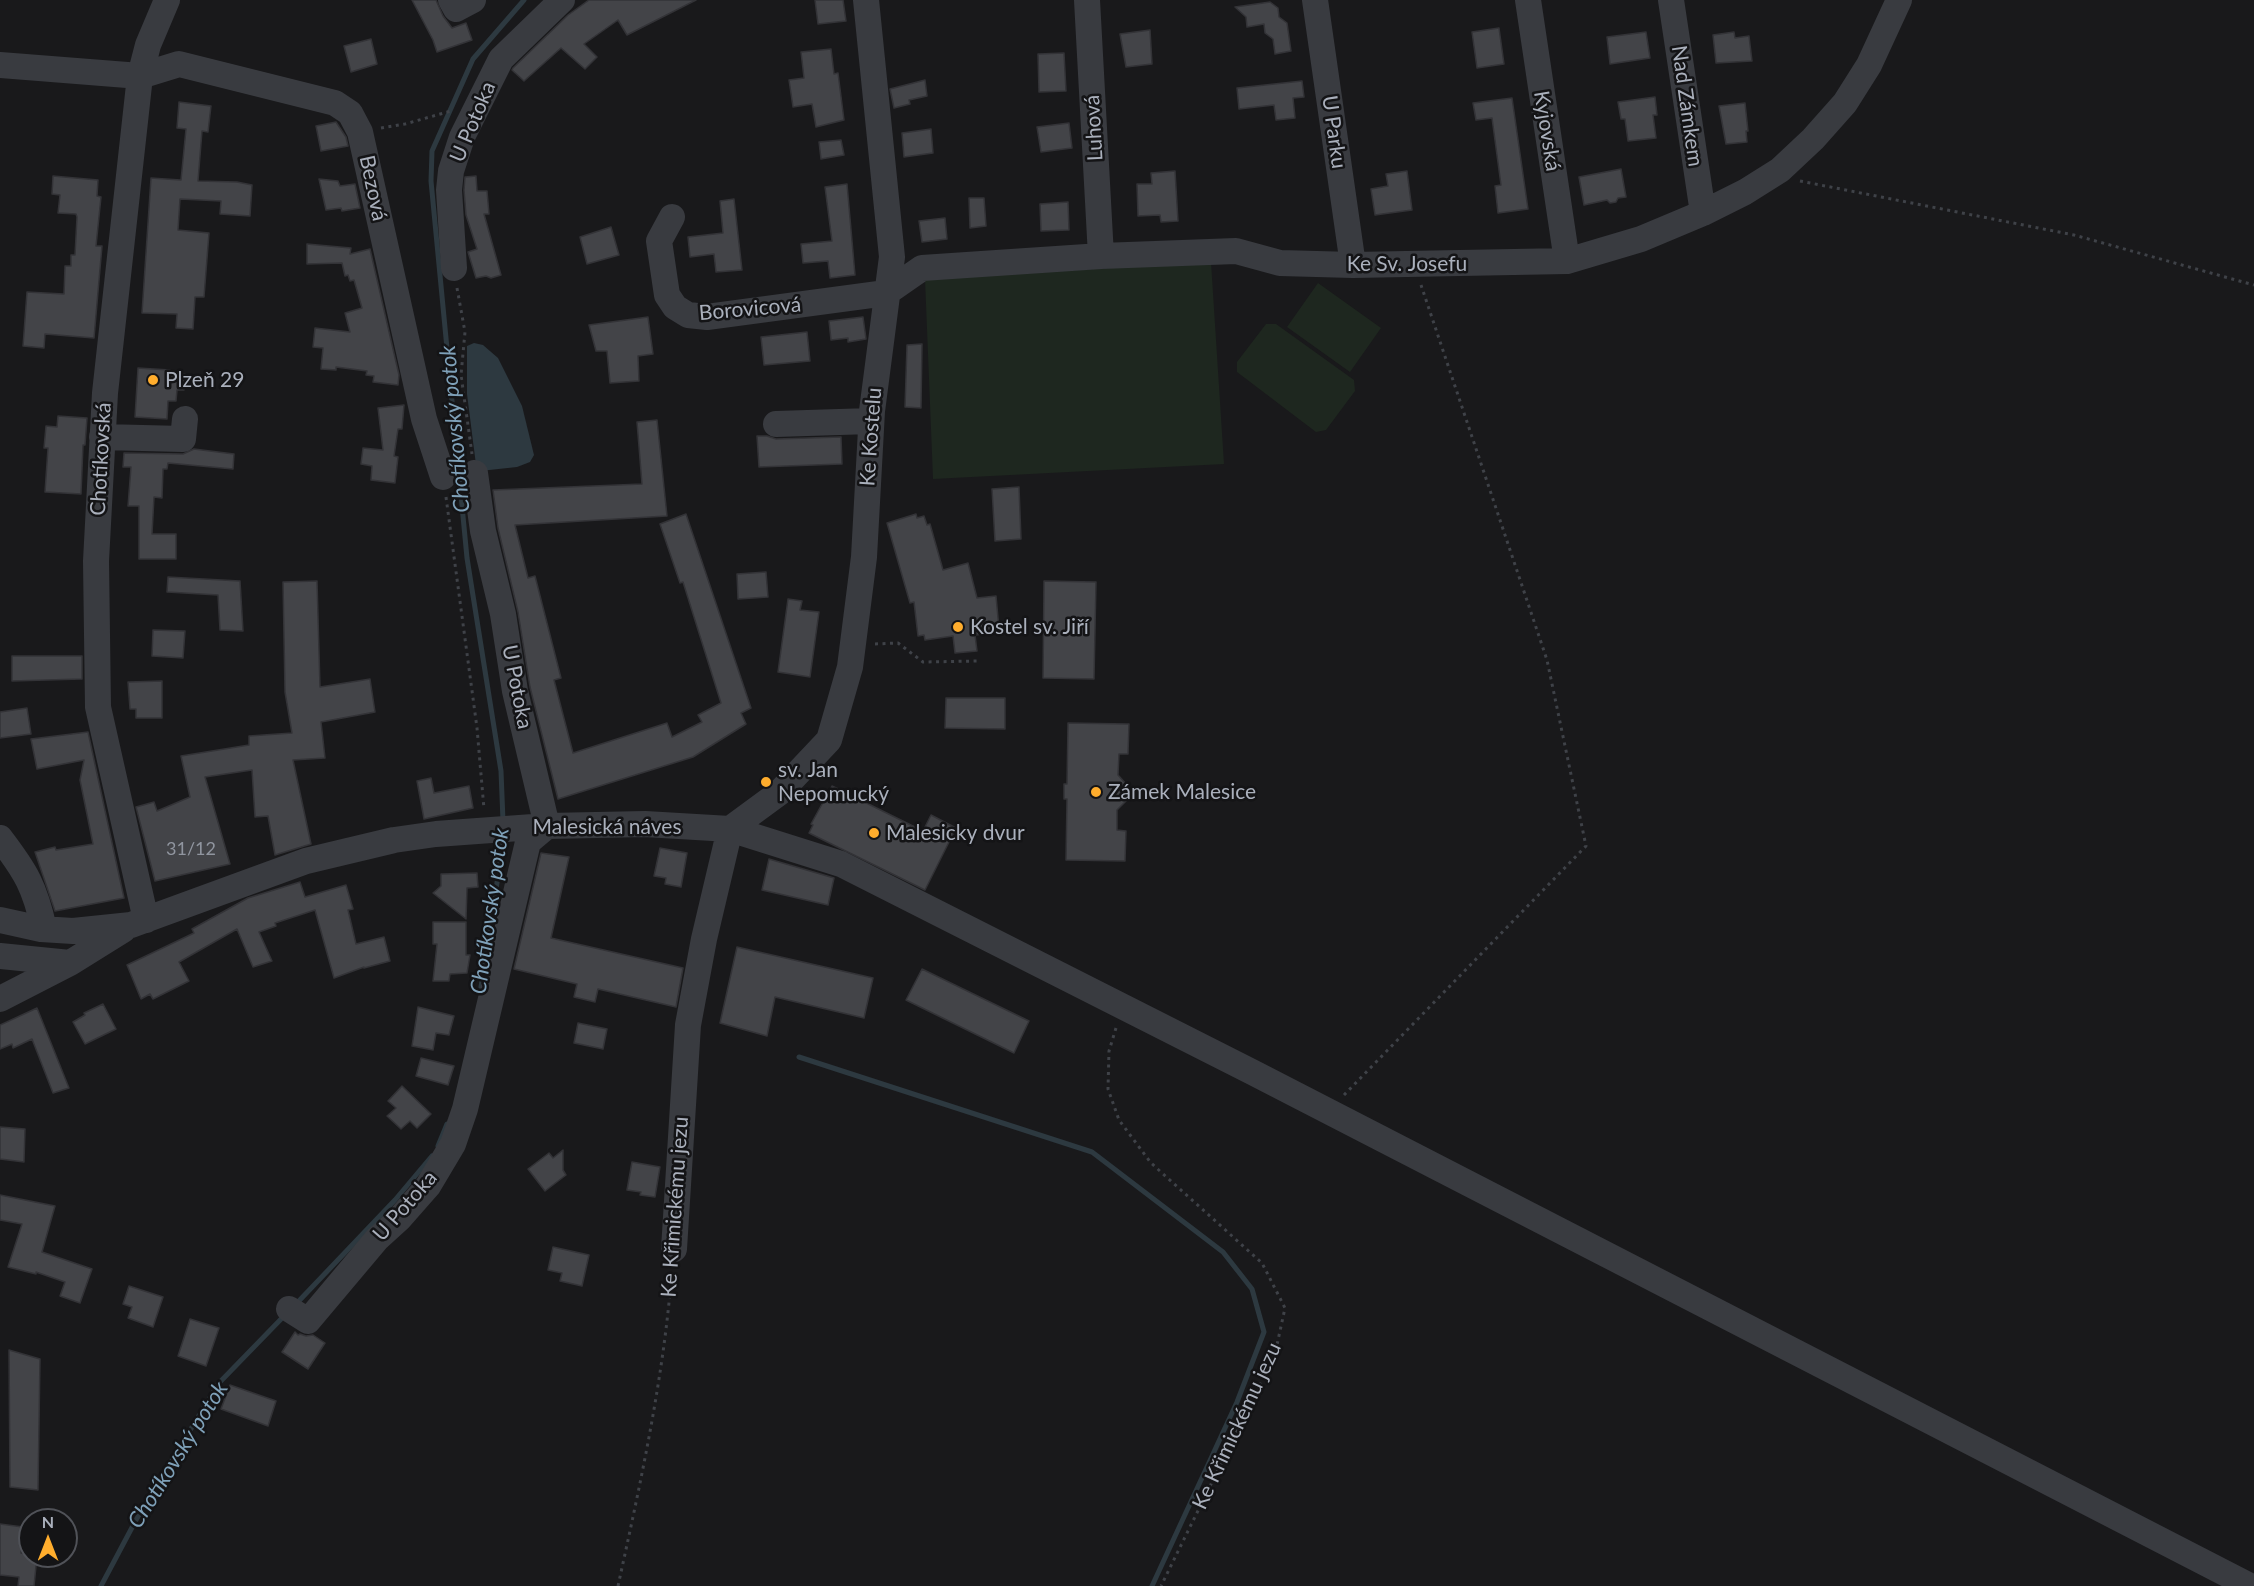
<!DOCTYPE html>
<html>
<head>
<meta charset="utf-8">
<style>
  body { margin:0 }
  #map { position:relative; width:2254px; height:1586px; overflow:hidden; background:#19191b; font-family:Lato,sans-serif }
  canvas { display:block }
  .north { position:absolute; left:18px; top:1508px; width:60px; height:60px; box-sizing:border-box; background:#141416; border:2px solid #505258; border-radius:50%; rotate:0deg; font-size:16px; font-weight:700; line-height:24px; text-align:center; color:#aab0bc }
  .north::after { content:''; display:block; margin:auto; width:21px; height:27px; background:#ffad2d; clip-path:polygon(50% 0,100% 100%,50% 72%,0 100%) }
</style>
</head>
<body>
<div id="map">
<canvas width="2254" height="1586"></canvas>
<div class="north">N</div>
</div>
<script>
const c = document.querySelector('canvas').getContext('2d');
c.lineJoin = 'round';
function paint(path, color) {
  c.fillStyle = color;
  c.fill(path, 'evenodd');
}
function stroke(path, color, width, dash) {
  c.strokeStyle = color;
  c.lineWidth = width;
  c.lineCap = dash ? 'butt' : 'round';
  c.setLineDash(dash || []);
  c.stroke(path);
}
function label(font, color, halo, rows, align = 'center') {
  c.font = font + ' Lato,sans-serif';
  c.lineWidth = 5;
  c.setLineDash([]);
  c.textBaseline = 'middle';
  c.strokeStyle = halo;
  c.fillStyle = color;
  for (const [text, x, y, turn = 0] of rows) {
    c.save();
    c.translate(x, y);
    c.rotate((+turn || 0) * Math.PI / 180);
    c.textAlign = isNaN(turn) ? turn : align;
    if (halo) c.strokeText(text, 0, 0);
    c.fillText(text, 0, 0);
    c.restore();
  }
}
const green = new Path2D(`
  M1211 262 1224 464 933 479 925 279Z
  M1318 283 1381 328 1350 372 1287 327Z
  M1266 324H1276L1354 380 1355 391 1326 430 1316 432 1237 372V362Z`);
const water = new Path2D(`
  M474 343 483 345 498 358 522 406 534 455 530 462 517 467 480 471 476 465 467 394V346Z`);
const stream = new Path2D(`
  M503 821 501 771 467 558 431 181 432 151 473 59 524 0
  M481 987 502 850 503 836
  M799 1057 1092 1152 1223 1252 1252 1289 1264 1332 1237 1402 1152 1586
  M438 1146 447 1124
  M296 1304 395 1200 432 1156
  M101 1586 136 1520 218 1384 285 1315`);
const building = new Path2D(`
  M412 0H436L443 16 452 28 466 23 472 40 437 52 433 40Z
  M589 0H696L627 35 618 20 584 44 597 57 585 69 561 48 524 81 512 70 513 68 568 15Z
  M815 0H843L846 21 818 24Z
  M1270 2 1278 8 1279 17 1287 23 1291 51 1275 54 1273 39 1265 33 1264 24 1247 27 1246 17 1235 7Z
  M1499 28 1504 64 1477 68 1472 32Z
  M1150 30 1152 64 1126 67 1120 34Z
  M1646 32 1650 58 1610 64 1607 37Z
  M1734 32 1735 38 1749 36 1752 61 1716 63 1713 35Z
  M371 39 377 64 351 72 344 46Z
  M831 49 834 74 838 73 844 120 816 127 812 104 793 107 789 80 804 78 801 52Z
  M1064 53 1066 91 1039 92 1038 54Z
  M925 80 927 96 909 100 910 104 894 108 890 89Z
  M1302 81 1304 97 1293 98 1295 118 1276 120 1274 105 1239 109 1237 88Z
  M1655 97 1657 115H1653L1656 138 1628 141 1625 119H1621L1618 102Z
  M1512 98 1528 209 1498 213 1495 186 1501 185 1492 118 1476 120 1473 103Z
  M179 102 211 106 208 132 202 131 198 181 237 182 252 185 250 216 220 214 221 201 180 199 178 230 209 233 204 297H195L193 329 176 328 177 314 142 313 151 178 181 180 186 129 177 128Z
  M1745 103 1748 131H1746L1747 142 1726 144 1719 106Z
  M336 122 346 137 348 146 321 151 316 126Z
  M1069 123 1072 148 1041 152 1037 127Z
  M931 129 933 153 904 157 902 133Z
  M841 140 844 155 821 159 819 142Z
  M1621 169 1626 197 1618 198 1616 202 1610 203 1607 200 1584 205 1579 177Z
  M1175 171 1178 221 1161 222 1160 215 1138 216 1137 184H1152L1151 173Z
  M1407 171 1412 210 1375 215 1371 189 1388 186 1386 174Z
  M53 176 98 180 97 196 101 197 96 246H102L94 338 45 334 44 348 23 346 27 292 64 294 65 266H71V255H75L77 217 76 214 58 213 60 195 52 194Z
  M476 176 477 191H487L489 214H484L501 275 491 278 486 276 476 278 468 252 477 249 466 215 464 190 465 177Z
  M319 179 338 181 340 186 355 184 360 208 342 211 341 208 326 210Z
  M847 184 855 275 830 278 828 261 803 263 801 244 832 241 825 187Z
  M969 198H984L986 226 970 228Z
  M734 199 742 270 716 272 714 254 690 257 688 237 723 233 720 201Z
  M1068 202 1069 230 1041 231 1040 204Z
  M945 218 947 239 922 242 919 221Z
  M611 227 619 255 587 264 580 237Z
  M307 244 351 248 350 254 370 249 399 375 398 385 373 382 374 376 366 375 367 371 336 367V370L321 369 323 348 313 347 315 328 350 332 345 313 362 308 354 280 350 281 348 275 345 276 342 263 307 264Z
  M648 317 653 354 638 356 639 381 610 383 607 351H596L589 325Z
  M863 317 866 339 848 342V338L831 340 829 321Z
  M807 332 810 361 764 365 761 337Z
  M922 344 921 408 905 407 907 345Z
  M138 368 170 370 169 373 185 374 184 390H177L176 401H168L167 419 135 417Z
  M404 405 402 429H398L394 456 398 457 395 483 371 480 372 466 361 464 363 448 383 450 378 408Z
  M58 416 87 418 85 445H83L81 494 45 492 48 448H44L46 426 57 427Z
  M657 420 667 516 515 525 528 578 535 576 561 678 554 680 573 753 667 723 672 737 702 722 698 715 721 703 683 582 680 583 660 524 686 514 751 708 741 713 746 724 693 757 558 799 530 687 518 612 498 528 493 490 642 484 637 422Z
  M757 436H767L776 439 841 437 842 464 759 467Z
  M194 449 234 454 233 469 168 463 167 469H163L162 498 154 497 152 534H176V559H139V506H128L131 467H123L124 453 183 454Z
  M1019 487 1021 539 995 541 992 489Z
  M916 514 917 518 924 516 927 525 930 524 943 570 968 563 977 598 996 596 999 629 984 630 985 634 975 635 977 651 955 653 953 636 925 640 924 635 918 636 914 602 910 603 887 523Z
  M766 572 768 597 738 599 737 574Z
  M168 577 240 581 243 631 220 630 218 595 167 592Z
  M317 581 320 687 370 679 375 712 321 722 325 758 293 760 311 844 275 855 268 816 255 817 252 770 205 777 230 864 155 881 136 807 154 802 157 811 190 797 181 756 249 745V736L292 733 285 692 283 582Z
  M1044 581 1096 582 1094 679 1043 678Z
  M788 599 802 601 800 610 819 612 810 677 778 672Z
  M153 630 185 631 183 658 152 656Z
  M12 656H82V679L12 681Z
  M162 681V718H136V709H130L128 682Z
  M946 698H1005V729L945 728Z
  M27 708 31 734 0 738V712Z
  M1068 723 1129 724 1128 754H1119L1118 775 1127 785V800L1117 810V830L1126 831 1125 861 1066 860 1067 799H1064V784H1067Z
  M88 732 124 898 55 911 35 852 55 847 56 850 93 844 80 780 84 760 37 769 31 739Z
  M431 778 434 793 469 786 473 808 424 819 417 781Z
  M832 786 923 831 931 815 956 828 925 890 809 833 813 825 811 824Z
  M660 848 687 853 681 887 665 884 666 878 654 876Z
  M541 853 569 857 551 938 683 968 676 1007 598 989 595 1002 574 997 577 984 514 969Z
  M769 859 834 878 828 905 762 890Z
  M477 873 478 887 467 888 466 919 433 893 441 886V874Z
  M300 882 305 897 346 885 353 909 348 910 356 944 384 937 390 961 364 968V967L334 978 315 910 275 923 276 926 259 932 272 961 253 967 237 929 179 962 189 981 153 999 150 994 141 999 127 965 194 933 192 929 248 898Z
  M433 922H466V955H470L467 973 450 974 449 981H433L437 944H433Z
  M737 947 873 978 864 1018 775 997 767 1036 720 1023Z
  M922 969 1029 1021 1014 1053 906 1000Z
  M103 1004 116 1029 85 1044 73 1022 85 1015 84 1013Z
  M418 1007 454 1016 449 1035 436 1033 433 1050 412 1046Z
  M37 1008 69 1088 53 1093 32 1039 13 1048 12 1044 0 1049V1025Z
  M578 1023 607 1029 603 1049 574 1043Z
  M421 1058 454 1066 448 1085 416 1076Z
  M402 1086 431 1114 417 1128 410 1121 401 1129 387 1116 396 1108 388 1101Z
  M0 1127 25 1129 24 1162 0 1159Z
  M563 1150V1170L566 1175 545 1191 528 1169 549 1153 553 1158Z
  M632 1162 660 1167 655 1197 640 1195 641 1192 627 1190Z
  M0 1195 55 1206 42 1252 92 1269 80 1303 60 1296 65 1282 36 1272V1274L8 1267 22 1224 0 1220Z
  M553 1247 589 1255 582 1286 560 1281 562 1273 548 1270Z
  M129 1286 163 1297 153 1327 128 1318 132 1307 123 1304Z
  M190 1319 219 1328 206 1366 178 1356Z
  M295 1332 298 1335 300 1334 306 1336 313 1335 325 1343 308 1369 282 1352Z
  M9 1350 40 1359 38 1490 10 1487Z
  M230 1385 276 1401 268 1426 221 1409Z
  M0 1524 23 1527 21 1553 37 1556 34 1586H18L19 1577 0 1575Z`);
const path = new Path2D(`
  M381 128 405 124 451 111
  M1800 181 2074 235 2254 285
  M457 288 465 332 461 375 472 454
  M446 497 477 728 484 809
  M875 644 898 643 923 662 978 661
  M1116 1028 1109 1051 1108 1089 1119 1120 1151 1163 1262 1263 1285 1308 1275 1354 1161 1586
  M1344 1095 1586 846 1547 660 1421 285
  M618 1586C641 1481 664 1376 672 1269`);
const minor = new Path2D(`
  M451 0 456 9 473 0
  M1087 0 1101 256
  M1315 0 1353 265
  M1528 0 1567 261
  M1671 0 1703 213
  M0 65 140 76 179 64 335 103 350 113 360 132 424 419 443 477
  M672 217 659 241 667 295 675 307 688 315 707 317 886 293 922 268 1101 256 1236 251 1280 263 1353 265 1567 261 1641 239 1703 213 1745 192 1780 170 1813 139 1845 103 1869 65 1899 0
  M454 268 449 190 451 171 462 137 501 59 562 0
  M776 424 871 421
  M102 437 183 439 185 419
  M730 829 779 793 829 740 850 667 864 557 872 411 892 257 866 0
  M0 838C26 872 35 887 44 929
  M0 920 41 929 73 931 131 925 306 861 394 840 436 834 547 826 645 824 730 829 841 864 1254 1073 2250 1586
  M146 920 98 707 96 561 105 393 140 76 148 45 167 0
  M0 956 70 963
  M0 999 70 963 123 930
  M674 1249 688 1025 704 939 730 829
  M289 1309 308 1321 377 1239 399 1219 428 1186 453 1144 465 1109 528 842 547 826 515 691 503 614 483 531 475 473`);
const markers = [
  [153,380,6,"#ffad2d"],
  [958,627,6,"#ffad2d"],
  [766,782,6,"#ffad2d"],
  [1096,792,6,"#ffad2d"],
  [874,833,6,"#ffad2d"]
];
const numberNames = [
  ["31/12",191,849]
];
const streetNames = [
  ["Nad Zámkem",1687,106,82],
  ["U Potoka",473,122,-67],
  ["Luhová",1094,128,-93],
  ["Kyjovská",1547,131,81],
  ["U Parku",1334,132,82],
  ["Bezová",373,188,78],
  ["Ke Sv. Josefu",1407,264],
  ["Borovicová",750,309,-5],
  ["Ke Kostelu",871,437,-86],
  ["Chotíkovská",101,459,-87],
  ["U Potoka",517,687,79],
  ["Malesická náves",607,827],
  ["U Potoka",405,1206,-49],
  ["Ke Křimickému jezu",675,1207,-86],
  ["Ke Křimickému jezu",1237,1426,-65]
];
const poiNames = [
  ["Plzeň 29",165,380],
  ["Kostel sv. Jiří",970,627],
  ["sv. Jan",778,770],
  ["Nepomucký",778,794],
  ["Zámek Malesice",1108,792],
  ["Malesicky dvur",886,833]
];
const waterNames = [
  ["Chotíkovský potok",455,429,-95],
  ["Chotíkovský potok",490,911,-82],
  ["Chotíkovský potok",178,1455,-58]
];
paint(green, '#1e271f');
paint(water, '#2d3940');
stroke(stream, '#2d3940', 5);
paint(building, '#434448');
stroke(building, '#333337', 1.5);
stroke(path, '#3f4248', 3, [3, 4.5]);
stroke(minor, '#393b40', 26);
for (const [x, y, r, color] of markers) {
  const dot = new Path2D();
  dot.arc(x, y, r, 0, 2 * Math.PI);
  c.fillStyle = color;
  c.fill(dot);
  stroke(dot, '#141416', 2);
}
label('18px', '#90959f', null, numberNames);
label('21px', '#aab0bc', '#141416', streetNames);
label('21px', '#aab0bc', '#141416', poiNames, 'left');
label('italic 22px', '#7fa1b9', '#141416', waterNames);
</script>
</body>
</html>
